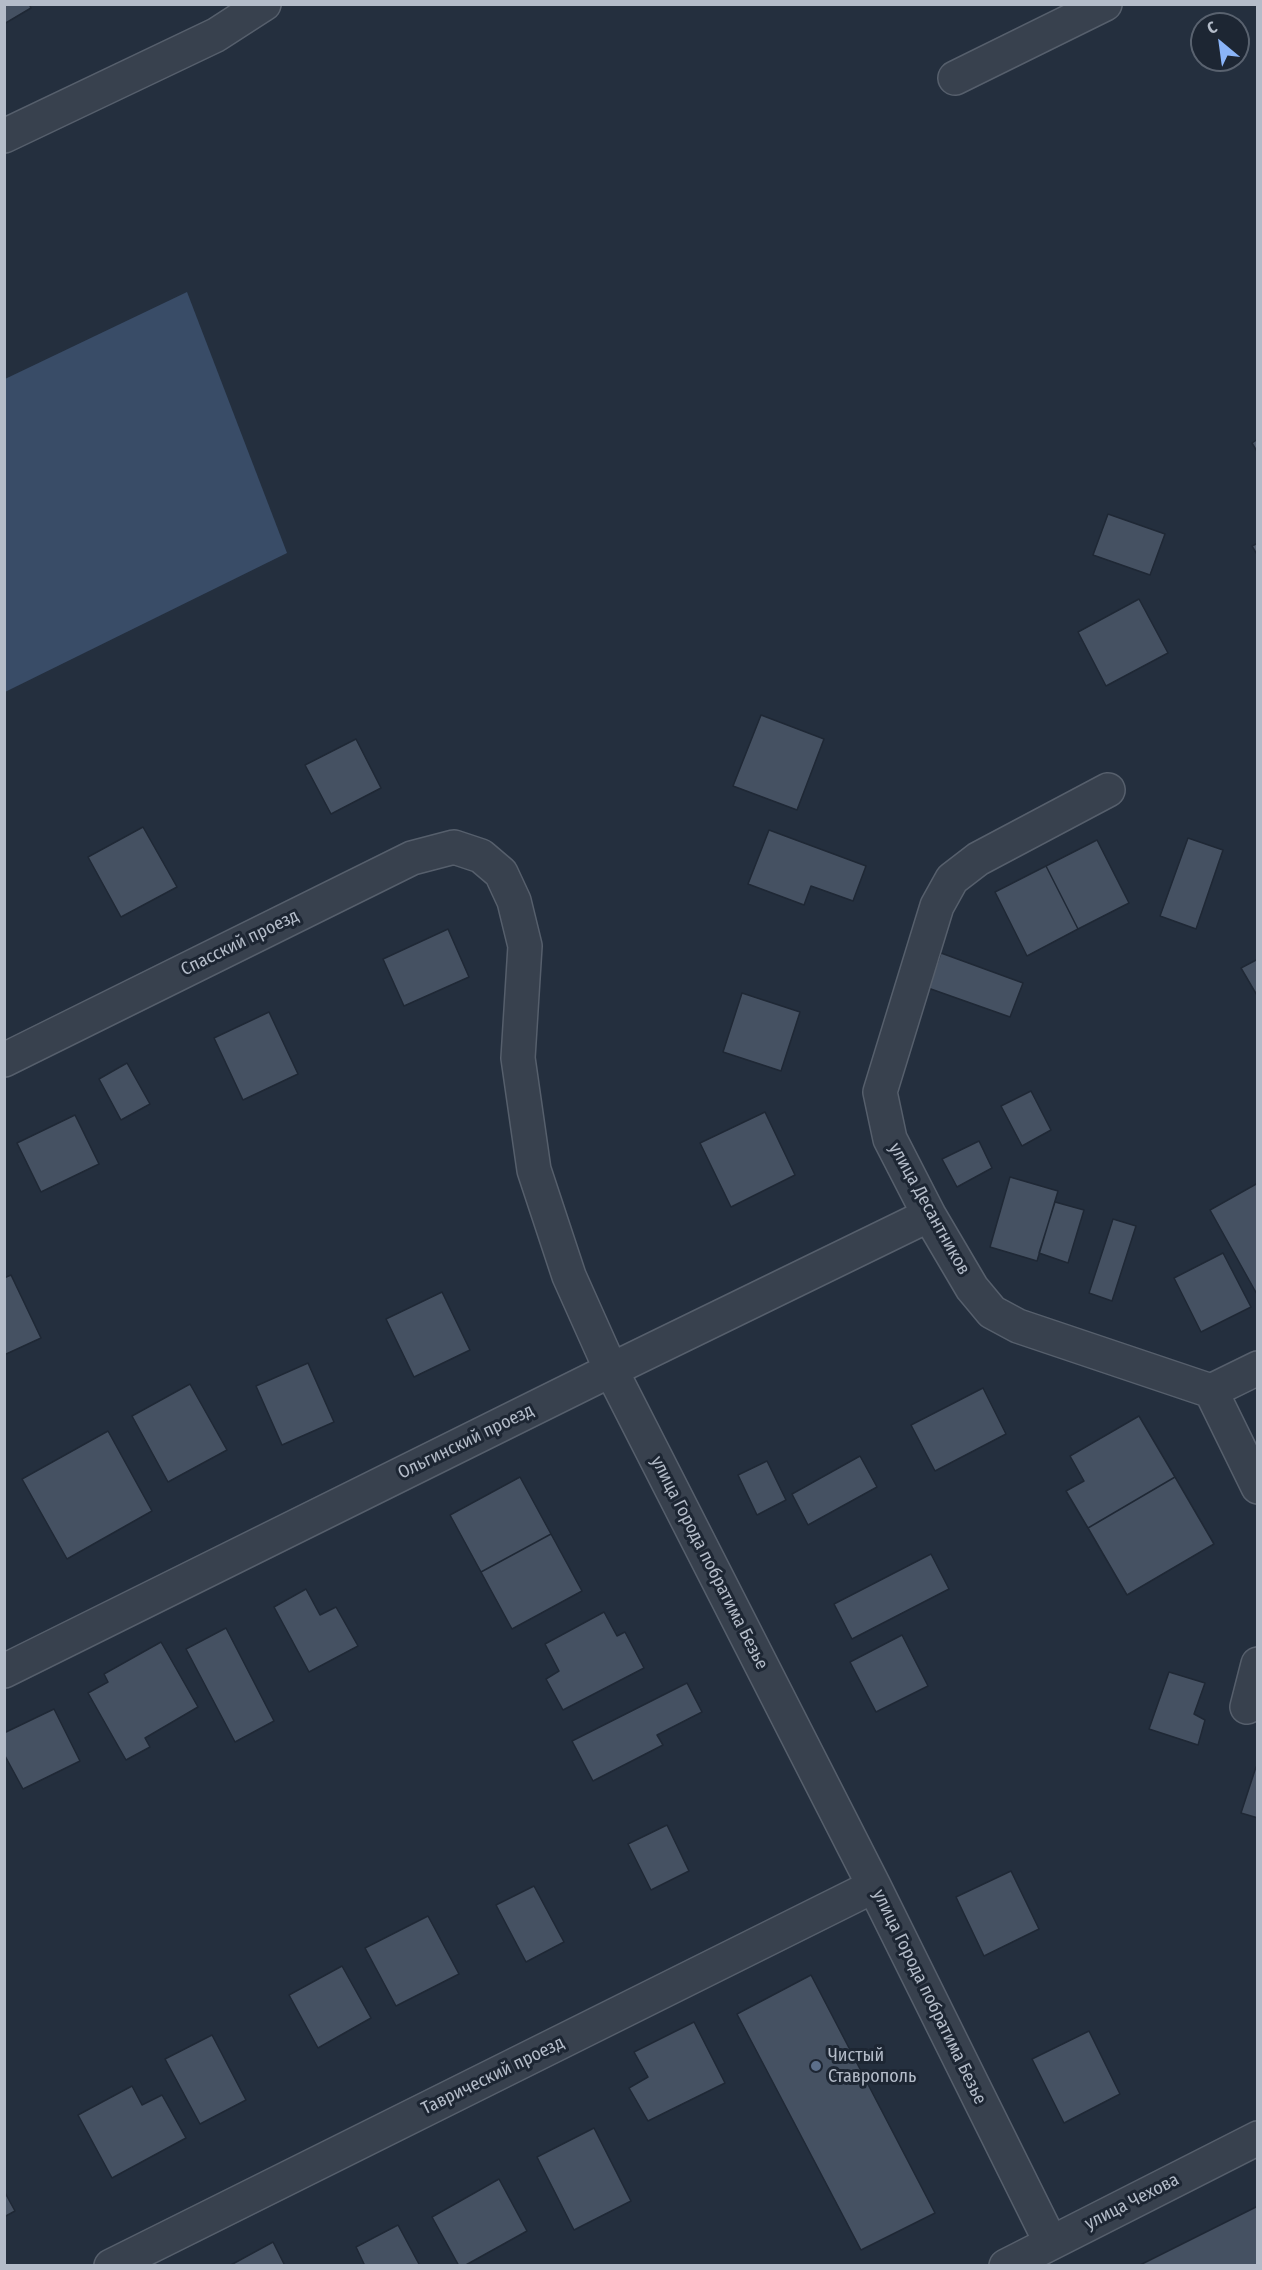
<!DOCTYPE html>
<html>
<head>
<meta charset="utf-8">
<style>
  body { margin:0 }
  #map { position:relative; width:1262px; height:2270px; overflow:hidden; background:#242f3e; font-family:"Fira Sans Condensed",sans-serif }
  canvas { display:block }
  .frame { position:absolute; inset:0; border:6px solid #b4bcc9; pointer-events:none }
  .north { position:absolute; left:1190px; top:12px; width:60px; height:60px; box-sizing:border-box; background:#1d2633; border:2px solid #59626f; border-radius:50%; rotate:331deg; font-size:16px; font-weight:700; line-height:24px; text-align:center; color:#b4bcc9 }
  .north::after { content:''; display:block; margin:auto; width:21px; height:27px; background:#8ab4f8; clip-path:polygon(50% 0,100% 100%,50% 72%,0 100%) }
</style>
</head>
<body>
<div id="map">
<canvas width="1262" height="2270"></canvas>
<div class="frame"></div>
<div class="north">С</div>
</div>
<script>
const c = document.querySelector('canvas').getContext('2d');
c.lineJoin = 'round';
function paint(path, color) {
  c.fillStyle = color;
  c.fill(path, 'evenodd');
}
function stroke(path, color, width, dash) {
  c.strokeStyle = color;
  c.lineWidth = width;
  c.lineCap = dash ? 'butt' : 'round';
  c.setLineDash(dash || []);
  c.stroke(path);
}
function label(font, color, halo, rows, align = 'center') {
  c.font = font + ' "Fira Sans Condensed",sans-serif';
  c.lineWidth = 6;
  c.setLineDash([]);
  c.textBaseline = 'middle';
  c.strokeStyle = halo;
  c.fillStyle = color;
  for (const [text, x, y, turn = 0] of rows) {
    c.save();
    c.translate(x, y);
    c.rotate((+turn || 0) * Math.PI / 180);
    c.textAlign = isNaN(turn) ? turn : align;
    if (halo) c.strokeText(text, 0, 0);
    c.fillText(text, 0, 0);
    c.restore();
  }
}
const water = new Path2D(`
  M187 292 287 553 5 692V379Z`);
const building = new Path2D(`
  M4 4H29L31 8 4 24Z
  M1258 439V453L1252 443Z
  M1108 514 1165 534 1150 575 1093 555Z
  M1258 543V556L1252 546Z
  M1139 599 1168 653 1106 686 1078 632Z
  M761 715 824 739 797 810 733 786Z
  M356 739 381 788 331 814 305 765Z
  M143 827 177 887 121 917 88 857Z
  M769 830 866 866 853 901 811 886 804 905 748 884Z
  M1188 838 1223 850 1196 929 1160 916Z
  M1097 840 1129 903 1078 929 1046 866Z
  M1046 866 1078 929 1027 956 995 892Z
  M448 929 469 977 404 1006 383 959Z
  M941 953 1023 983 1010 1017 928 988Z
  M1258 959V997L1241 968Z
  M742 993 800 1012 781 1071 723 1052Z
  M269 1012 298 1074 243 1100 214 1038Z
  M127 1063 150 1104 121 1120 99 1079Z
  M1031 1091 1051 1130 1022 1146 1001 1106Z
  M765 1112 795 1175 731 1207 700 1143Z
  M75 1115 99 1164 41 1192 17 1143Z
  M979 1141 992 1168 957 1187 942 1159Z
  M1010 1177 1058 1191 1037 1261 990 1247Z
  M1258 1183V1296L1210 1210Z
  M1055 1202 1084 1210 1068 1263 1039 1253Z
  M1113 1219 1136 1226 1112 1301 1089 1293Z
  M1223 1253 1251 1307 1201 1332 1174 1278Z
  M11 1275 41 1338 4 1355V1278Z
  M442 1292 470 1350 414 1377 386 1319Z
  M308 1363 334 1422 282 1445 256 1386Z
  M190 1384 227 1450 168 1482 132 1416Z
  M983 1388 1006 1434 935 1471 911 1425Z
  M1139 1416 1175 1477 1088 1528 1066 1491 1084 1481 1070 1456Z
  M108 1431 152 1511 67 1559 22 1479Z
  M860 1456 877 1487 808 1525 792 1494Z
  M767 1461 786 1500 757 1515 738 1475Z
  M520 1477 551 1534 481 1572 450 1515Z
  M1175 1477 1214 1544 1127 1595 1088 1528Z
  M551 1534 582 1591 512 1629 481 1572Z
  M931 1554 949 1589 852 1639 834 1604Z
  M306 1589 320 1615 336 1607 358 1646 309 1672 274 1607Z
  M604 1612 617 1636 625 1632 644 1668 563 1710 546 1679 559 1671 545 1644Z
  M226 1628 274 1721 235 1742 186 1649Z
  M902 1635 928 1686 876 1712 850 1662Z
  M161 1642 198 1707 145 1738 150 1747 126 1760 88 1693 108 1682 104 1674Z
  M1169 1672 1205 1683 1194 1714 1205 1720 1198 1745 1149 1729Z
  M687 1683 702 1712 657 1735 663 1745 593 1781 572 1741Z
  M54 1709 80 1761 23 1789 4 1754V1733Z
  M1256 1767 1258 1768V1818L1241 1813Z
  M667 1825 689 1871 651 1890 628 1844Z
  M1011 1871 1039 1929 984 1956 956 1897Z
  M534 1886 564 1942 526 1962 496 1905Z
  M428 1916 459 1974 396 2006 365 1948Z
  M342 1966 371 2018 318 2048 289 1995Z
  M811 1975 935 2213 861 2250 737 2014Z
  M694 2022 725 2083 648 2121 629 2088 648 2077 634 2052Z
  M1089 2031 1120 2094 1064 2123 1032 2059Z
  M212 2035 246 2100 200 2124 165 2059Z
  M132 2086 142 2105 162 2095 186 2138 112 2178 78 2115Z
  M594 2128 631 2201 574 2230 537 2157Z
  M499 2179 527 2231 464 2266H459L432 2217Z
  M4 2191 15 2211 4 2217Z
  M1258 2206V2266H1138Z
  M398 2225 420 2266H365L356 2247Z
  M273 2242 285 2266H229Z`);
const minor = new Path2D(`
  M955 78 1105 4
  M4 136 216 35 264 4
  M1108 790 978 859 952 879 937 906 880 1092 890 1139 929 1215 972 1288 992 1312 1018 1326 1211 1391 1258 1487
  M4 1060 412 858 454 847 481 856 501 873 514 901 525 946 518 1058 534 1170 569 1276 611 1370 874 1886 1051 2243
  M1211 1391 1258 1368
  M4 1671 611 1370 929 1215
  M1247 1707 1258 1664
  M111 2266 874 1886
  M1006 2266 1258 2138`);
const markers = [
  [816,2066,6,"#5c6f8a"]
];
const streetNames = [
  ["Спасский проезд",240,943,-26],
  ["улица Десантников",929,1209,61],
  ["Ольгинский проезд",466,1442,-26],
  ["улица Города побратима Безье",709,1563,63],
  ["улица Города побратима Безье",929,1997,64],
  ["Таврический проезд",493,2076,-26],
  ["улица Чехова",1132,2202,-27]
];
const poiNames = [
  ["Чистый",828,2056],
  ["Ставрополь",828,2077]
];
paint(water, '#394c67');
paint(building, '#455162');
stroke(building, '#1f2835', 1.5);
stroke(minor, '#565f6c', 36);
stroke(minor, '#38414e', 33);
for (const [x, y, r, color] of markers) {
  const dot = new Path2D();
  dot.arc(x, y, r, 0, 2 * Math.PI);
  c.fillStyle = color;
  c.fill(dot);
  stroke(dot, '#1d2633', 2);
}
label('18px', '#b4bcc9', '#1d2633', streetNames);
label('18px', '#b4bcc9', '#1d2633', poiNames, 'left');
</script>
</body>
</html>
